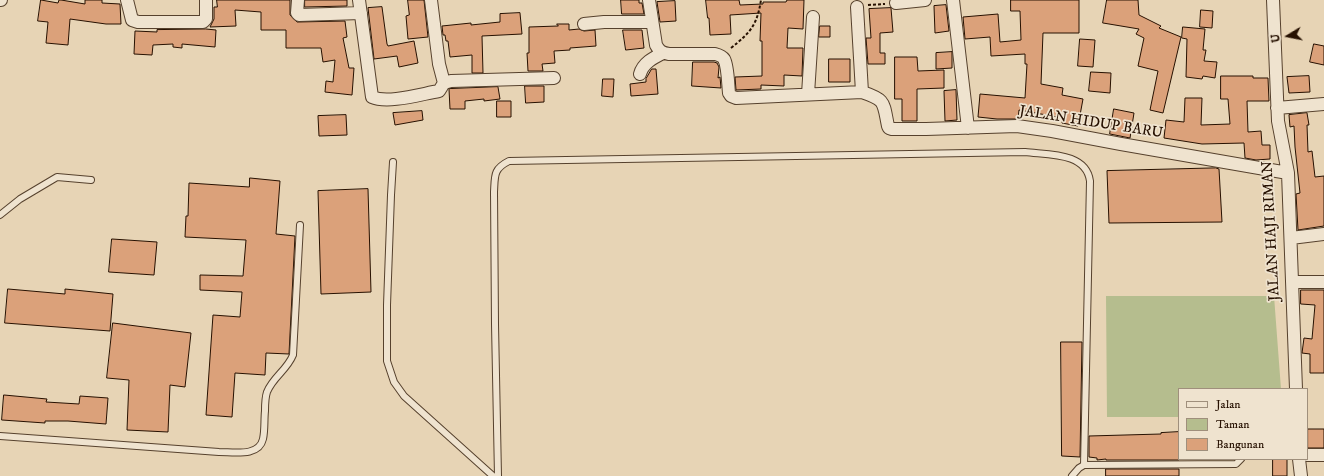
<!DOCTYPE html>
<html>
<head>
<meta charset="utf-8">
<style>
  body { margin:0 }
  #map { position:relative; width:1324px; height:476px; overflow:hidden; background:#e7d4b5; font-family:"IM FELL DW Pica",serif }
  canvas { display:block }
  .legend { position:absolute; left:1178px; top:388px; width:130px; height:72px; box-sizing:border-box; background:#efe3cf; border:1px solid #9f8f7c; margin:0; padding:5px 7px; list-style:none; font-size:12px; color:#261000 }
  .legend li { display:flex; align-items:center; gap:8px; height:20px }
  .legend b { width:20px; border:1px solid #9f8f7c }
  .north { position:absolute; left:1268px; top:16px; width:40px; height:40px; -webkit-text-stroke:3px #efe3cf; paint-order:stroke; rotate:260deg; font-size:11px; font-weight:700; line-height:16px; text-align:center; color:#261000 }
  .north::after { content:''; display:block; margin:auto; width:14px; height:18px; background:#261000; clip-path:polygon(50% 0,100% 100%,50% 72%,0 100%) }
</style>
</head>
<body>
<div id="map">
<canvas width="1324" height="476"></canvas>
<ul class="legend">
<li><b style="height:5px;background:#efe3cf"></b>Jalan</li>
<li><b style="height:11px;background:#b5bd8e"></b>Taman</li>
<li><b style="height:11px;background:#dba17a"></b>Bangunan</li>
</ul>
<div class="north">U</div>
</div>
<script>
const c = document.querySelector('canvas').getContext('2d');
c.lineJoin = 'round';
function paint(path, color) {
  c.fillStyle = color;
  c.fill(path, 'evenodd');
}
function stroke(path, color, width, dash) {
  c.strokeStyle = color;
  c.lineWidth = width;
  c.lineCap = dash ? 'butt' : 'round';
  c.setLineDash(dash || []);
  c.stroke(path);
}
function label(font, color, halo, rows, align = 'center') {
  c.font = font + ' "IM FELL DW Pica",serif';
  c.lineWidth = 3.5;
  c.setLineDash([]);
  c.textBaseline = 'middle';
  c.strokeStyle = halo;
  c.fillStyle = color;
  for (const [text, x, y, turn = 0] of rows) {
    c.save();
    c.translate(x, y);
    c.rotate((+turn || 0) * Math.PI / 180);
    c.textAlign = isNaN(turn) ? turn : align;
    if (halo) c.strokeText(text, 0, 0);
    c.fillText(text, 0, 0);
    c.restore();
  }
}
const green = new Path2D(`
  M1106 296H1274L1281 389H1179V417H1107Z`);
const building = new Path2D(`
  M41 0 58 3 59 0H61L85 4V0H102V3L120 4 121 24H106L70 19 68 45 46 43 48 22 38 21Z
  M217 0H290V15L297 22 345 21 347 37 343 38 349 68H354L352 95 325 92 326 81 333 82 335 60 323 62 321 48H286V30H261V12L235 10 236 26 210 27 214 19V7H217Z
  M305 0H347V6L305 7Z
  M408 0H424L428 37 408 39 406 16 409 15Z
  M621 0H639V3H642L644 14H622Z
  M706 0H739L740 5 763 4V2H786L787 0H804L803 29 788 28 787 48H803L802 76 784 75V86L761 85V89L736 90 735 77 762 76V41H760L761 13 730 15 731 34 710 35 709 18H708Z
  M1011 0H1079V33H1043L1041 84 1063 88 1062 95 1083 99 1078 126 1062 123 1063 118 1019 110 1018 119H997L978 117 980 94 1025 98 1027 64H1025V54L991 56 990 37 965 39 963 17 998 14 1000 42 1021 40 1020 11H1011Z
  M1107 0H1138L1139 15 1161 26 1159 28 1181 37 1163 113 1150 110 1158 71 1138 66 1144 38 1136 34 1139 29 1103 23Z
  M675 1 676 21 660 22 657 2Z
  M946 5 949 31 935 33 934 6Z
  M382 7 387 44 388 46 414 41 418 63 399 67 397 56 374 59 368 8Z
  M891 8 893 32 880 33V53H885V64H868L866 38H871L869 9Z
  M1201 10 1213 11 1212 28 1200 27Z
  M520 13 522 34 482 36 483 73H472V55L450 57 448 41H446L445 35H443L442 26 471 23V25L500 22V14Z
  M557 24H569V30L579 29 584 31 595 30 596 46 570 48V50L554 51 555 63 542 64 543 71H528L527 53H529V27L558 26Z
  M820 26H830V37H819Z
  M1183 27 1205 29 1203 50H1206L1204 61 1217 62 1215 78 1203 76 1202 79 1186 77 1187 39 1182 38Z
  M206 29 216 30 215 47 182 44V48L173 47V44L153 45 152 55 134 54 135 31 157 32V30Z
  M623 30H642L644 48 626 50Z
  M1080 39 1095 40 1093 67 1078 66Z
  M1314 44 1324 46V65L1310 62Z
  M952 52V68L936 69V53Z
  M895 57H917L918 71 944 70V88L917 89V121H902V99H895Z
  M829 59H850V82H829Z
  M693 62H714L717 63 719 67 718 78 720 77 721 88 692 86Z
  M652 69H656L658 94 631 96 630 84 646 82V79Z
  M1091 72 1111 73 1110 93 1089 91Z
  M1221 76H1253V78H1268L1269 101H1247L1248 132 1261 131 1262 145H1270V159L1256 160 1245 158 1244 143 1202 144 1164 138 1166 120 1184 122 1185 98H1202L1201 125 1230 124 1228 99H1221Z
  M1309 76 1310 92 1289 93 1287 77Z
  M603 79H614L613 97 602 96Z
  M525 86H544V102L526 103Z
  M498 87 500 99 484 101V99L465 101V109H450L449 89Z
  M956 90 957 120 945 121 944 91Z
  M497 101H511V117H497Z
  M1114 109 1134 113 1130 138 1110 134Z
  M422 111 423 120 395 125 393 113Z
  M1307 113 1309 125H1307L1308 152 1312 151 1315 177 1324 176V226L1298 230 1296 194 1300 193 1295 147 1294 126 1290 127 1289 115Z
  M346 115 347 135 319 136 318 116Z
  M1216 168 1219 169 1222 222 1109 223 1107 171Z
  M250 178 280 181 276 234 295 236 289 354 266 353 265 375 235 373 232 417 206 415 213 315 240 317 242 292 200 290V275L243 276 246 240 185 237 186 216H188L189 183 249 187Z
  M368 189 371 292 321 294 318 191Z
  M112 239 157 242 154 275 109 272Z
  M8 289 65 294V289L113 294 110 331 5 323Z
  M1301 290H1324V373H1310V354L1302 353 1304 338 1312 339 1315 305 1301 304Z
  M113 323 191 333 185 387 170 385 168 432 127 430 129 380 107 378Z
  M1061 342H1082L1080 457 1062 456Z
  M4 395 47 399 46 402 79 404 80 396 108 398 106 424 68 421H45V423L2 420Z
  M1308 429H1324V448H1308Z
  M1179 432V460H1106V459L1097 460V458L1089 457V436L1161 434V433Z
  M1273 459H1287V476H1273Z
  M1106 469H1179V476H1106Z`);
const path = new Path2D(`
  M868 5 885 4
  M731 48C751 32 757 25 761 0`);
const lane = new Path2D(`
  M393 162 391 195 387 305V361L394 382 404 396 493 476
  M0 215 20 199 57 177 91 180
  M0 436 219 452C234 452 259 457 263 439 265 430 264 420 265 411 265 405 265 398 267 392 273 377 287 370 293 355L300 225
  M1084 465 1236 464 1241 459
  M498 476 495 324 494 192C495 176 493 169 509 161L1025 152C1048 155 1086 152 1090 181L1084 465 1079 468 1072 476`);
const street = new Path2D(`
  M0 0H1
  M127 0 132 20 138 22H203L206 19V0
  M298 0 297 13 299 15 361 13
  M359 0 372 97C388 104 421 94 439 91L444 83 451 81 554 78
  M431 0 439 64 444 83
  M649 0 656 45C659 51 662 53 669 54H715C719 55 722 56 724 59 728 66 728 84 729 93L731 96 736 98 862 92C886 100 883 102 888 126L889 128 892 129H926L1017 126 1052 131 1121 144 1288 173
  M953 0 968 128
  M1273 0 1278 121 1288 173 1296 389
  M896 3 925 0
  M857 7 862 92
  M584 24 604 22H652
  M640 74C643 63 653 58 663 53
  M808 94 813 17
  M1277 108 1324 104
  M1291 238 1324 234
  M1292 282H1324
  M1307 455H1324
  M1299 459 1301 476`);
const streetNames = [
  ["JALAN HIDUP BARU",1091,123,9],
  ["JALAN HAJI RIMAN",1272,231,-93]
];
paint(green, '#b5bd8e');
paint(building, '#dba17a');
stroke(building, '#261000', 1);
stroke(lane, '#56412d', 8);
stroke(street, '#56412d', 14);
stroke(path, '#261000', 2, [3, 2]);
stroke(lane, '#efe3cf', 6);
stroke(street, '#efe3cf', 12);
label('15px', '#261000', '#efe3cf', streetNames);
</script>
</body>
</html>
